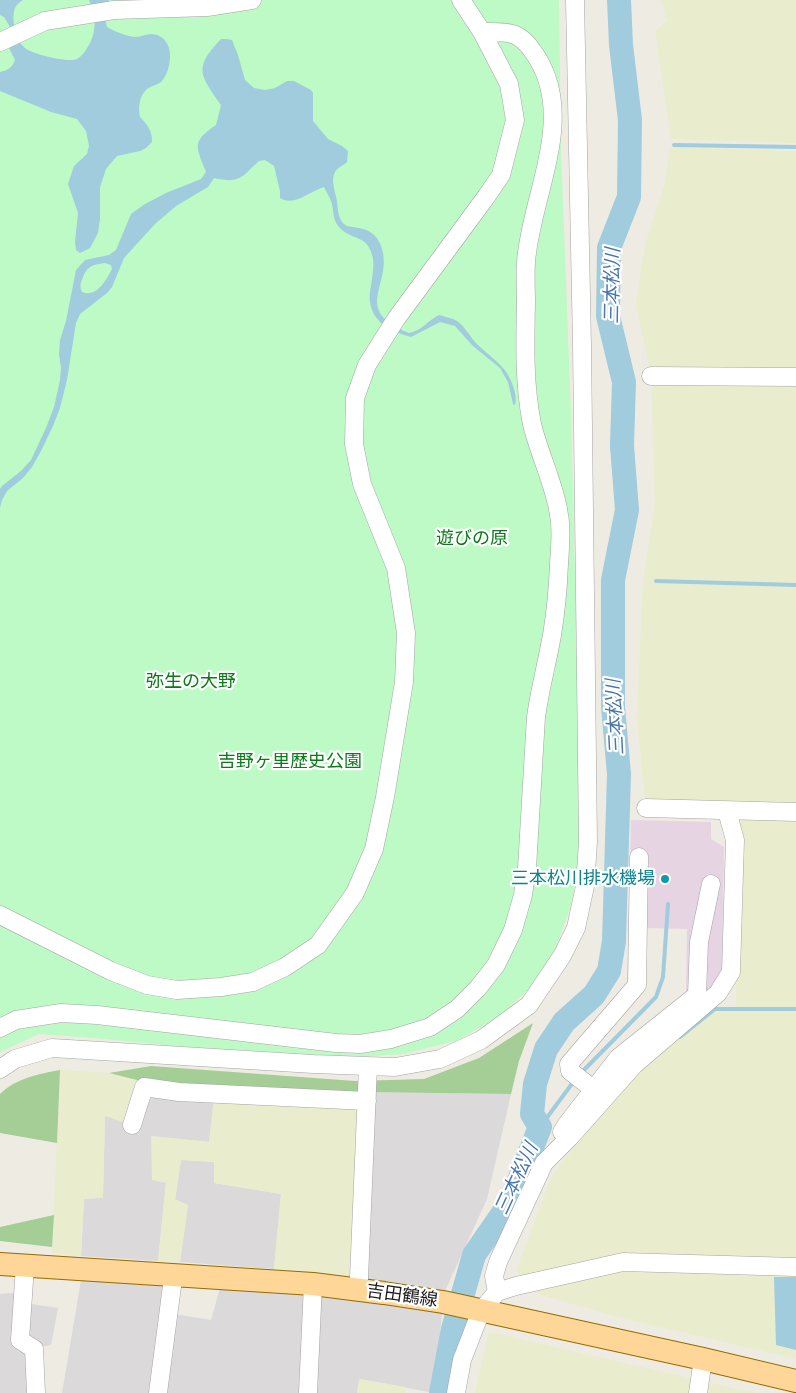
<!DOCTYPE html>
<html>
<head>
<meta charset="utf-8">
<style>
  body { margin:0 }
  canvas { display:block; background:#eeebe2 }
</style>
</head>
<body>
<canvas width="796" height="1393"></canvas>
<script>
const c = document.querySelector('canvas').getContext('2d');
c.lineJoin = 'round';
function paint(path, color) {
  c.fillStyle = color;
  c.fill(path, 'evenodd');
}
function stroke(path, color, width, dash) {
  c.strokeStyle = color;
  c.lineWidth = width;
  c.lineCap = dash ? 'butt' : 'round';
  c.setLineDash(dash || []);
  c.stroke(path);
}
function label(font, color, halo, rows, align = 'center') {
  c.font = font + ' "Fira Sans","Noto Sans JP",sans-serif';
  c.lineWidth = 4.5;
  c.setLineDash([]);
  c.textBaseline = 'middle';
  c.strokeStyle = halo;
  c.fillStyle = color;
  for (const [text, x, y, turn = 0] of rows) {
    c.save();
    c.translate(x, y);
    c.rotate((+turn || 0) * Math.PI / 180);
    c.textAlign = isNaN(turn) ? turn : align;
    if (halo) c.strokeText(text, 0, 0);
    c.fillText(text, 0, 0);
    c.restore();
  }
}
const residential = new Path2D(`
  M145 1082 215 1089 209 1142 151 1136 166 1182 158 1261 81 1256 84 1199 103 1197 105 1116Z
  M362 1092 511 1094 487 1199 445 1291 359 1278Z
  M181 1160 214 1162V1183L281 1194 274 1269 180 1262 188 1205 175 1200Z
  M81 1280 172 1286 174 1314 211 1320 220 1288 313 1295 380 1303 442 1313 434 1393 360 1379 357 1393H62Z
  M30 1292 31 1304 58 1308 51 1345 40 1347 39 1393H0V1294Z`);
const industrial = new Path2D(`
  M631 820 711 822V839L724 847 722 973 707 993 686 991 687 929 646 928 644 983H627Z`);
const farmland = new Path2D(`
  M661 0H796V143L671 139 655 31 667 21Z
  M670 147 796 151V1359L618 1317 538 1294 516 1271 552 1175 637 1071 714 1007H736L738 808H646L637 718 643 582 655 504 651 376 636 304 645 245 665 183Z
  M60 1070 109 1073 145 1082 132 1125 105 1116 103 1198 84 1199 81 1256 52 1253Z
  M215 1089 362 1092 352 1277 274 1269 281 1194 214 1183V1162L181 1160 175 1199 188 1205 180 1262 158 1261 166 1183 152 1180 151 1136 209 1142Z
  M489 1332 756 1393H475Z
  M359 1379 406 1387 405 1393H357Z`);
const forest = new Path2D(`
  M533 1023 519 1061 511 1094 362 1092 145 1082 109 1073 151 1066 355 1081 424 1079 479 1058Z
  M60 1070 57 1143 0 1133V1094C16 1078 39 1074 60 1070Z
  M54 1215 52 1247 0 1241V1227Z`);
const park = new Path2D(`
  M0 0H559L561 150 571 414 578 696 580 860 570 908 555 950 534 984 502 1014 459 1040 404 1054 358 1057 174 1046 106 1039 39 1034 0 1052Z`);
const water = new Path2D(`
  M0 0H23C20 2 17 4 15 8 11 19 15 40 25 48 32 54 68 63 77 59 83 56 88 47 91 41 97 27 95 13 89 0H109L105 18 107 27C113 31 129 37 136 37 141 37 146 34 151 34 163 34 171 45 170 57 170 65 167 76 161 82 157 85 151 86 147 89 139 96 138 108 140 117 148 125 152 131 152 142L146 148 140 151 117 156 106 169 100 187V219L98 233 90 248 80 253 76 250 75 242 78 213 68 184 74 166 87 154 89 146 86 131 77 119 51 112 0 91V72C8 70 12 68 15 60L7 44 12 30 4 17 0 15Z
  M221 39H226L232 40 238 55 245 80 254 88 265 90 275 88 287 81H294L311 90 313 93V121L328 139 342 146 348 151 347 162C344 165 337 168 335 172 330 181 336 193 337 202 338 211 338 221 347 226 350 227 355 227 359 228 370 230 377 235 381 246 395 284 349 309 409 333 422 331 428 320 439 315 445 317 452 318 457 321 465 327 469 335 475 342 490 358 506 364 513 386 515 393 517 398 515 405L513 404 508 382 500 368 473 346 455 326 440 322 411 337C393 332 373 324 370 302 369 295 371 286 372 279 373 270 375 261 371 252 366 236 351 239 341 229 331 219 335 212 331 201 329 196 326 191 324 187 310 191 294 207 280 198V191L274 166 265 160 259 161C241 177 241 184 214 178L208 187 176 206 155 224 124 258 112 287 107 293 80 314 76 323 67 380 60 408 53 426 41 451 32 467 23 478 7 491 2 500 0 508V489L2 486 21 471 31 460 46 428 54 407 60 380 61 368 59 354 60 340 66 321 76 270 85 260 109 255 116 250 131 214 145 204 166 193 201 179 206 172C196 146 191 142 216 125L221 105C200 75 193 68 221 39ZM105 263 111 265 112 269C106 280 97 298 82 292 80 287 80 285 82 280 87 266 91 265 105 263Z
  M774 1277H796V1350L776 1345Z`);
const stream = new Path2D(`
  M674 145 796 147
  M656 581 796 585
  M680 1037 715 1009H796
  M580 1074 656 997 663 977 668 904
  M540 1127 574 1081`);
const river = new Path2D(`
  M441 1393 453 1329 474 1255 510 1203 540 1127 532 1114 535 1084 546 1049 564 1022 594 995 609 971 614 941 619 774 613 707V580L627 510 622 446 624 382 608 316 609 248 629 197 630 120 621 45 619 0`);
const minor = new Path2D(`
  M0 42 45 21 114 10 207 7 252 0
  M651 376 796 377
  M646 808 796 812
  M0 915 111 971 147 985 177 990 221 987 253 982 285 967 318 945 355 893 374 849 385 797 404 682 406 633 396 568 362 484 354 444 355 398 367 365 396 319 486 197 501 175 515 120 509 84 482 32 461 0
  M0 1028 16 1020 61 1013 97 1015 336 1043 360 1044 391 1039 430 1027 457 1009 478 988 496 965 513 930 523 895 527 868 536 717C540 689 547 663 552 635 556 611 558 588 559 564 560 548 562 530 559 515 555 485 539 454 532 424 524 385 525 343 526 303 526 290 525 275 526 262 530 203 568 135 546 76 543 68 539 60 534 53 519 30 508 32 482 32
  M0 1069 15 1059 52 1048 313 1064 395 1067 440 1059 481 1040 529 1005 562 956 576 928 585 886 588 842 582 345 575 0
  M593 1089 570 1071 569 1064 637 985 639 857
  M132 1125 144 1087 179 1092 367 1101
  M562 1132 567 1124 618 1058 697 995 699 942 711 884
  M25 1266 20 1340 34 1349 36 1393
  M357 1289 359 1278 368 1066
  M497 1292 494 1276 498 1262 544 1163 570 1137 634 1065 718 993 731 972 735 840 727 811
  M158 1393 172 1286 176 1274
  M308 1393 313 1284
  M456 1393 462 1360 481 1311 497 1292 516 1286 623 1262 796 1267
  M698 1393 703 1359`);
const major = new Path2D(`
  M0 1264 313 1284 384 1293 443 1302 703 1359 796 1381`);
const markers = [
  [665,879,5,"#0f9aa8"]
];
const parkNames = [
  ["遊びの原",472,539],
  ["弥生の大野",191,682],
  ["吉野ヶ里歴史公園",290,762]
];
const cultureNames = [
  ["三本松川排水機場",655,879]
];
const streetNames = [
  ["吉田鶴線",402,1296,8]
];
const waterNames = [
  ["三本松川",613,286,-89],
  ["三本松川",616,717,-93],
  ["三本松川",517,1179,-65]
];
paint(residential, '#dbd9d9');
paint(industrial, '#e7d4e3');
paint(farmland, '#e9edcd');
paint(forest, '#a4ce96');
paint(park, '#bdfac5');
paint(water, '#a1ccdd');
stroke(stream, '#a1ccdd', 4);
stroke(river, '#a1ccdd', 24);
stroke(minor, '#a4a4a4', 19);
stroke(major, '#956b00', 24);
stroke(minor, '#fff', 18);
stroke(major, '#fdd698', 22);
for (const [x, y, r, color] of markers) {
  const dot = new Path2D();
  dot.arc(x, y, r, 0, 2 * Math.PI);
  c.fillStyle = color;
  c.fill(dot);
  stroke(dot, '#fff', 2);
}
label('18px', '#0a7b19', '#fff', parkNames);
label('18px', '#0d838f', '#fff', cultureNames, 'right');
label('18px', '#1d1d1d', '#fff', streetNames);
label('italic 19px', '#4876ad', '#fff', waterNames);
</script>
</body>
</html>
